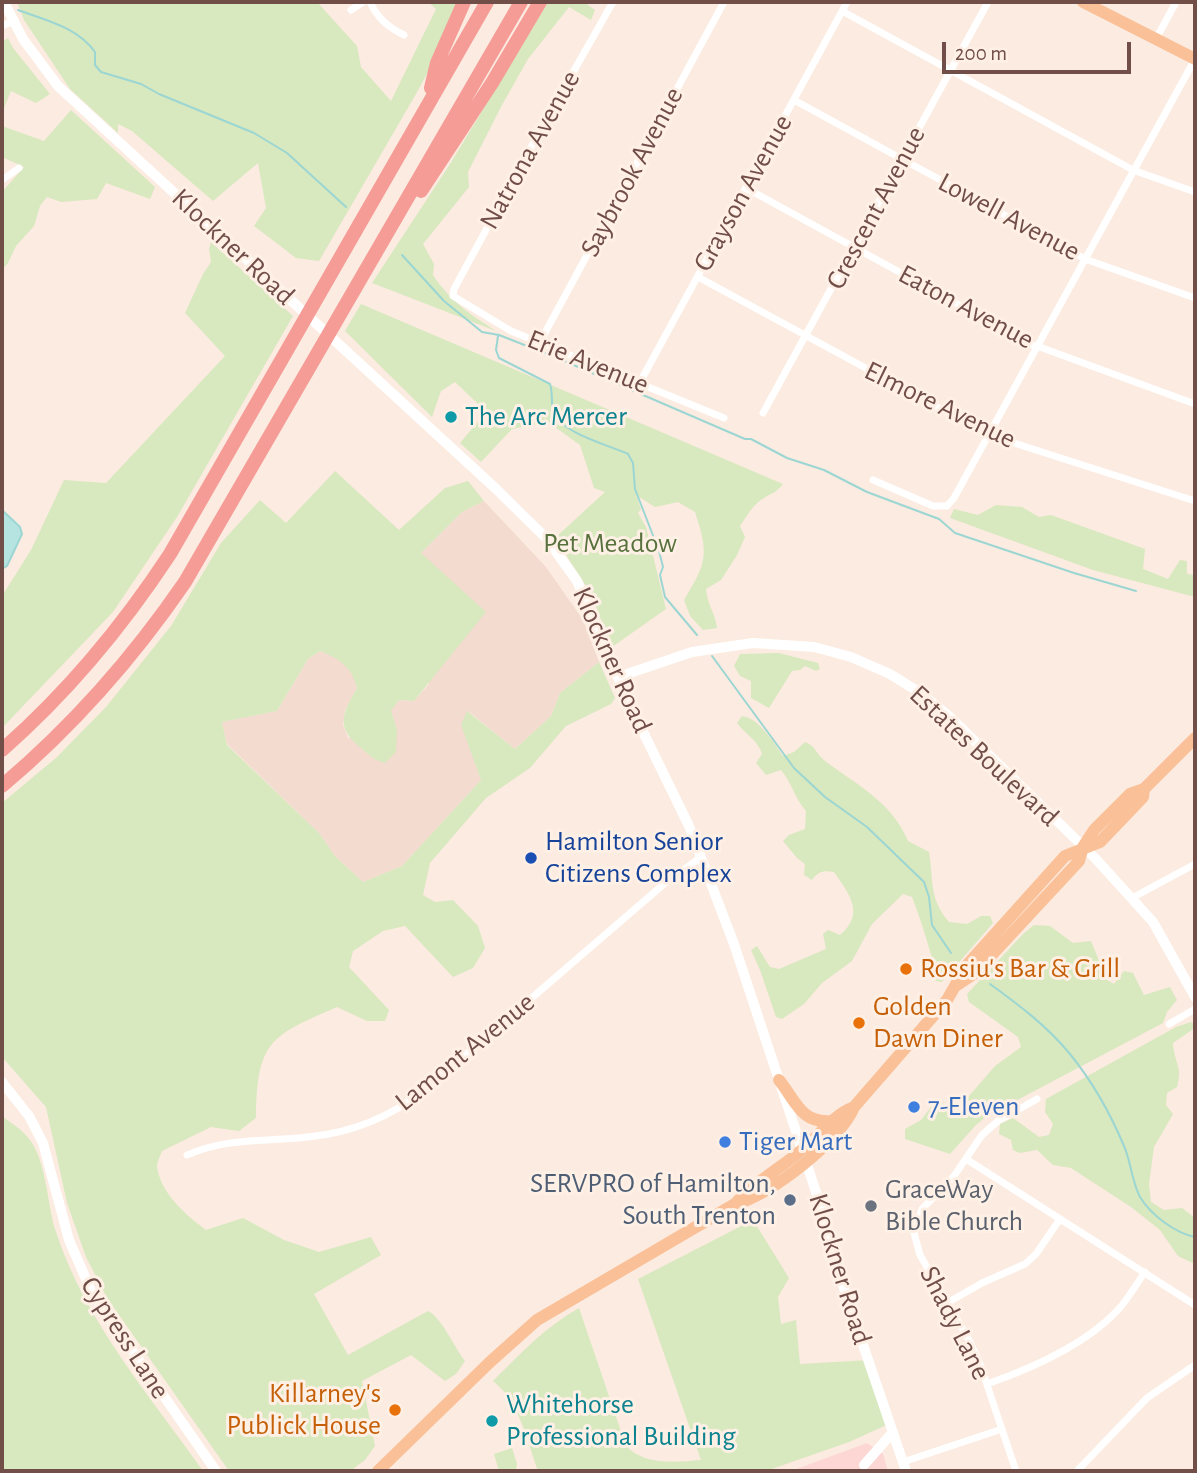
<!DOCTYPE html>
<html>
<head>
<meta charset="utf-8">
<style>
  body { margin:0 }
  #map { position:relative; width:1197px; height:1473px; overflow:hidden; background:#fcebe0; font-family:"Alegreya Sans",sans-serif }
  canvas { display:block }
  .frame { position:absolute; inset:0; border:4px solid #724e48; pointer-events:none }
  .scale { position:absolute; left:942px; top:42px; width:189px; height:32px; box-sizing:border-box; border:4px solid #724e48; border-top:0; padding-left:9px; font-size:21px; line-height:24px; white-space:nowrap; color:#724e48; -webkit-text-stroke:5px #fff0e6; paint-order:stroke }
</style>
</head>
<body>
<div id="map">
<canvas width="1197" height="1473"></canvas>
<div class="frame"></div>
<div class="scale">200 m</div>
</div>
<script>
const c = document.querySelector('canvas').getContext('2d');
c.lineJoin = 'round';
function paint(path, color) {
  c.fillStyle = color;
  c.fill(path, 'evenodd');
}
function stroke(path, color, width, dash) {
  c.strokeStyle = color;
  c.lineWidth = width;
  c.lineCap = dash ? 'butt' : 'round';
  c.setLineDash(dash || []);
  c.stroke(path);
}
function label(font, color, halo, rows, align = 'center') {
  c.font = font + ' "Alegreya Sans",sans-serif';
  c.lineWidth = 6;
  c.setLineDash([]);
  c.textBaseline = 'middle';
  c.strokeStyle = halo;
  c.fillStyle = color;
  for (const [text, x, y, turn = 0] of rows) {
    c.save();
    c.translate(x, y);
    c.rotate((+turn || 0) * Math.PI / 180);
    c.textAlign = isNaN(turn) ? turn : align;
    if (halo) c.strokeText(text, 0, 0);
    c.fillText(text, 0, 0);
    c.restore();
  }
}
const residential = new Path2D(`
  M484 501 546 567 583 620 599 662 560 693 551 716 515 749 468 711 462 725 481 780 402 866 363 882 335 856 319 833 227 744 222 722 277 711 308 659 320 651 342 660 353 674 357 688 345 710 343 725 348 738 397 729 391 711 399 700 414 701 429 684 421 553 462 512Z`);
const commercial = new Path2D(`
  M867 1443 883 1454 888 1471H791Z`);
const green = new Path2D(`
  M17 2H317L357 46 361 67 391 101 436 9 428 2H461L450 31 416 94 319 261 296 258 254 226 266 208 258 163 213 201 132 131 118 124V133L70 89 24 20Z
  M548 2H584L595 10 591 20 569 7 528 59 502 105 468 172 469 187 423 244 434 264 433 275C451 302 470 314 496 331L372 283 450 164Z
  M8 38 13 48 50 94 36 103 11 91 2 113V42Z
  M71 110 155 187 150 199 106 183 97 199 61 202 47 197 40 206 34 226 16 246 8 263 2 270V192L24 167 2 157V126L44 141Z
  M211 242 293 316 177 517 113 612 2 728V596L31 550 64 480 106 483 225 356 185 313 203 274 211 262 209 249Z
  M361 304 783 484C777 492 772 493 764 498 754 503 746 517 740 526L745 537 737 555 721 580 706 589C708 607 715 612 717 628L703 630 690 616 684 600C707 562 709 555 695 512L678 502 655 507 636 495 641 509 638 513 646 527 666 609 612 647 590 592 555 538 605 492 594 488 580 445 548 422 512 429 481 462 460 443 481 418 477 403 455 382 441 391 432 417 345 331Z
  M335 471 399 530 445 488 468 481 484 501 462 512 421 553 486 612 414 701 399 700 391 711 397 729 396 752 385 763C375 761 369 755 361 748 335 727 342 714 357 688 351 666 340 659 320 651L308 659 277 711 222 722 227 745 319 833 335 856 363 882 402 866 481 780 461 725 467 711 515 749 551 716 560 693 599 662 615 698 611 704 566 726 530 768 486 798 430 863 423 895 435 902 453 900 478 926 485 948 473 968 453 977 405 926 383 931 353 951 349 967 389 1010 385 1021H367L337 1007C270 1036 257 1041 256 1118L239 1131 211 1127 162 1151C160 1156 157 1162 157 1167 161 1194 186 1215 206 1230L243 1218 284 1240 319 1252 371 1237 381 1255 314 1294 348 1355 428 1311C442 1318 454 1347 465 1361L456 1374 445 1381 411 1355 362 1381 375 1446 365 1460 350 1471H229L107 1298 86 1257 67 1203 46 1107 2 1057V803L57 757 106 707 171 626 221 543 260 500 286 523Z
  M996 505 1022 507 1039 517 1051 515 1145 549 1143 569 1168 579 1180 560 1187 561V574L1195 575V597L1093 570 950 518 954 509 978 515Z
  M779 653 818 663 820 669 816 671 805 666 800 670 792 671 769 708 751 698V681L740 676 734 666 740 654Z
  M742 716C759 718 774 743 783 756L794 752 805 742C815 745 817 755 825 761 857 785 892 802 908 841L929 852C934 881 928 897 949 922L967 924 981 916H990L993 923 942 982 936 981C932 973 934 967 932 958 926 937 920 917 912 897L903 894 872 924 852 961 822 983 804 1004 782 1019 776 1017 760 970 751 950 757 946 770 967 779 969 826 949 823 934 828 930 840 935C865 914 850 895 834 872 824 870 818 871 812 880L804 875 805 864 797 858 783 841 789 835 805 829 806 811C795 799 792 783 781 770L766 775 756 763 762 754C758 740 746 735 737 723Z
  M1034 925 1050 926 1073 943 1091 941 1107 980 1114 984 1124 971 1133 973 1144 995 1170 987 1177 1000 1167 1012 1163 1023 987 1116 976 1125 950 1154 905 1139V1129L921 1120 931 1107 940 1102 956 1111 995 1066 1021 1047 1018 1037 969 1002 967 994 1023 934Z
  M1191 1022 1195 1025 1192 1030 1173 1043C1174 1063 1183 1066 1177 1087L1167 1093 1166 1105 1173 1114 1154 1147 1149 1184 1151 1202 1164 1210 1182 1208 1195 1218V1264L1178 1256 1160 1230 1131 1207 1071 1168 1053 1165 1037 1150 1020 1153 1013 1150 1011 1140 999 1134 1000 1124 1013 1118 1039 1137 1049 1135 1053 1124 1045 1112 1046 1099 1176 1027Z
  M2 1116C11 1123 24 1131 30 1140 47 1163 47 1205 56 1232 85 1321 150 1396 203 1471H2Z
  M753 1220 789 1278 778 1297 781 1324 796 1320 800 1364 870 1360 891 1423 849 1442 766 1471H538C527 1441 520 1402 493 1381 520 1354 545 1327 579 1308L626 1446C645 1466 676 1462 701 1460L638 1279Z
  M512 1448 517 1464 516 1469 499 1471 494 1454Z`);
const water = new Path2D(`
  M2 510 20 527 22 534 7 566 2 569Z`);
const stream = new Path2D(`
  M18 10C45 20 77 27 95 52V65L101 72 141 84 159 94 254 133 287 153 346 207
  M402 255 444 301 482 332 499 335 555 357 745 439H751L787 458 824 470 867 492 939 519 955 533 1074 573 1136 591
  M498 336 496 350 499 358 550 384C553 393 551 403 553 411 561 434 609 445 628 454L633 463 635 489 659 551 663 567 660 575 665 597 697 635
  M712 656 794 768 825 797 867 827 924 882 929 897 932 925 951 953
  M990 984C1019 1005 1047 1026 1070 1054 1091 1080 1111 1115 1124 1146 1131 1162 1132 1182 1140 1197 1151 1215 1175 1233 1195 1237`);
const minor = new Path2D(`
  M370 2C378 19 388 27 404 35
  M613 2 547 118 454 289 453 296 511 331 724 418
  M351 10 363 2
  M842 11 1133 170 1195 192
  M2 26 13 21
  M1156 39 1176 2
  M794 100 1085 259 1195 298
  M2 180 19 168
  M746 188 1036 347
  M698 277 989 435 1195 501
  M540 342 724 2
  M1037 346 1195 404
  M639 384 847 2
  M763 413 988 2
  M873 480 933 506H947L954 498 1195 59
  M1132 898 1195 864
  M1169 1024 1195 1009
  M187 1155C229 1137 264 1142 308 1137 351 1133 392 1116 426 1089L664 884 701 857
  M966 1159 1195 1305
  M947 1303 982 1283 1025 1264 1036 1254 1060 1219
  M987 1384C1030 1369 1083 1346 1116 1312 1127 1301 1135 1286 1145 1272
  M903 1462 1002 1429
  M1016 1471 980 1364 970 1342 920 1255 914 1233 922 1209 954 1176 982 1135 998 1121 1037 1099
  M1077 1471 1147 1398 1195 1365`);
const tertiary = new Path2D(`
  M618 677 692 652 753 643 814 647 851 657 890 674 922 694 950 717 1095 858 1153 922 1195 997
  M2 1082 29 1116 43 1143 69 1240 92 1293 216 1471`);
const secondary = new Path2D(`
  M4 2 23 39 58 86 494 487 547 539 577 581 628 701 689 826 734 944 815 1189 846 1295 906 1471
  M864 1465 893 1432`);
const primary = new Path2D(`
  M1083 2 1195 59
  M957 985 975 973 1079 861 1083 847 1094 830 1130 794 1144 789 1195 738
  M779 1080C796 1101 801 1124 832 1121
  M735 1204C770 1196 841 1140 854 1107L947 1000 967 965 1065 856 1100 842 1143 797 1144 789
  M378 1471 490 1362 537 1320 735 1204C755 1182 781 1168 803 1149 820 1135 833 1115 854 1107`);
const motorway = new Path2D(`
  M431 88 437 63 464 2
  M421 191 492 83 540 2
  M2 750C67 693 122 627 170 554L487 2
  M2 786C73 726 133 658 185 582L521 2`);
const markers = [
  [451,417,7,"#0f9aa8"],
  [531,858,7,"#1a4fb4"],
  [906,969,7,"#e8710a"],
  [859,1023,7,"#e8710a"],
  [914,1107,7,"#3f7fe0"],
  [725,1142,7,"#3f7fe0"],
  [790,1200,7,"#5c6f8a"],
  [871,1206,7,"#6b7280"],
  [395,1410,7,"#e8710a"],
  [492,1421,7,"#0f9aa8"]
];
const streetNames = [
  ["Natrona Avenue",530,150,-61],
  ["Saybrook Avenue",632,172,-62],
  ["Grayson Avenue",743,193,-61],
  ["Crescent Avenue",876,208,-62],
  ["Lowell Avenue",1009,217,28],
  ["Klockner Road",233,247,43],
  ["Eaton Avenue",966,307,28],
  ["Erie Avenue",588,362,22],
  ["Elmore Avenue",940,405,26],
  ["Klockner Road",612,660,66],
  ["Estates Boulevard",984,756,43],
  ["Lamont Avenue",465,1052,-39],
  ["Klockner Road",840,1269,73],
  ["Shady Lane",955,1323,63],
  ["Cypress Lane",125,1338,57]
];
const cultureNames = [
  ["The Arc Mercer",465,417],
  ["Whitehorse",506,1405],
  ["Professional Building",506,1437]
];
const parkNames = [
  ["Pet Meadow",610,544]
];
const transitNames = [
  ["Hamilton Senior",545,842],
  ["Citizens Complex",545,874]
];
const foodNames = [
  ["Rossiu's Bar & Grill",920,969],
  ["Golden",873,1007],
  ["Dawn Diner",873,1039],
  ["Killarney's",381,1394,"right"],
  ["Publick House",381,1426,"right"]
];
const shopNames = [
  ["7-Eleven",928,1107],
  ["Tiger Mart",739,1142]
];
const serviceNames = [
  ["SERVPRO of Hamilton,",776,1184],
  ["South Trenton",776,1216]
];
const worshipNames = [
  ["GraceWay",885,1190],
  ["Bible Church",885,1222]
];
paint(residential, '#f3dbcf');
paint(commercial, '#fcd7d4');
paint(green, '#d8e8bf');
paint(water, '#b5e4e1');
stroke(water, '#9cd6d3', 2);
stroke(stream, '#9cd6d3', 2);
stroke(minor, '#fff', 7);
stroke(tertiary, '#fff', 10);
stroke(secondary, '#fff', 10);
stroke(primary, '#fac199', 12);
stroke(motorway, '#f59c97', 14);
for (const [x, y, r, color] of markers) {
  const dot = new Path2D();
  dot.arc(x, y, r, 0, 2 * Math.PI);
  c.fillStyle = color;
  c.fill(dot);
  stroke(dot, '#fff0e6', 2.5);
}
label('28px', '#724e48', '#fff0e6', streetNames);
label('28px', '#0d838f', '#fff0e6', cultureNames, 'left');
label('28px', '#58723e', '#fff0e6', parkNames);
label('28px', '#164399', '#fff0e6', transitNames, 'left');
label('28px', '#c56008', '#fff0e6', foodNames, 'left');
label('28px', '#366cbe', '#fff0e6', shopNames, 'left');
label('28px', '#4e5e75', '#fff0e6', serviceNames, 'right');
label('28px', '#5b616d', '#fff0e6', worshipNames, 'left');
</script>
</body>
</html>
